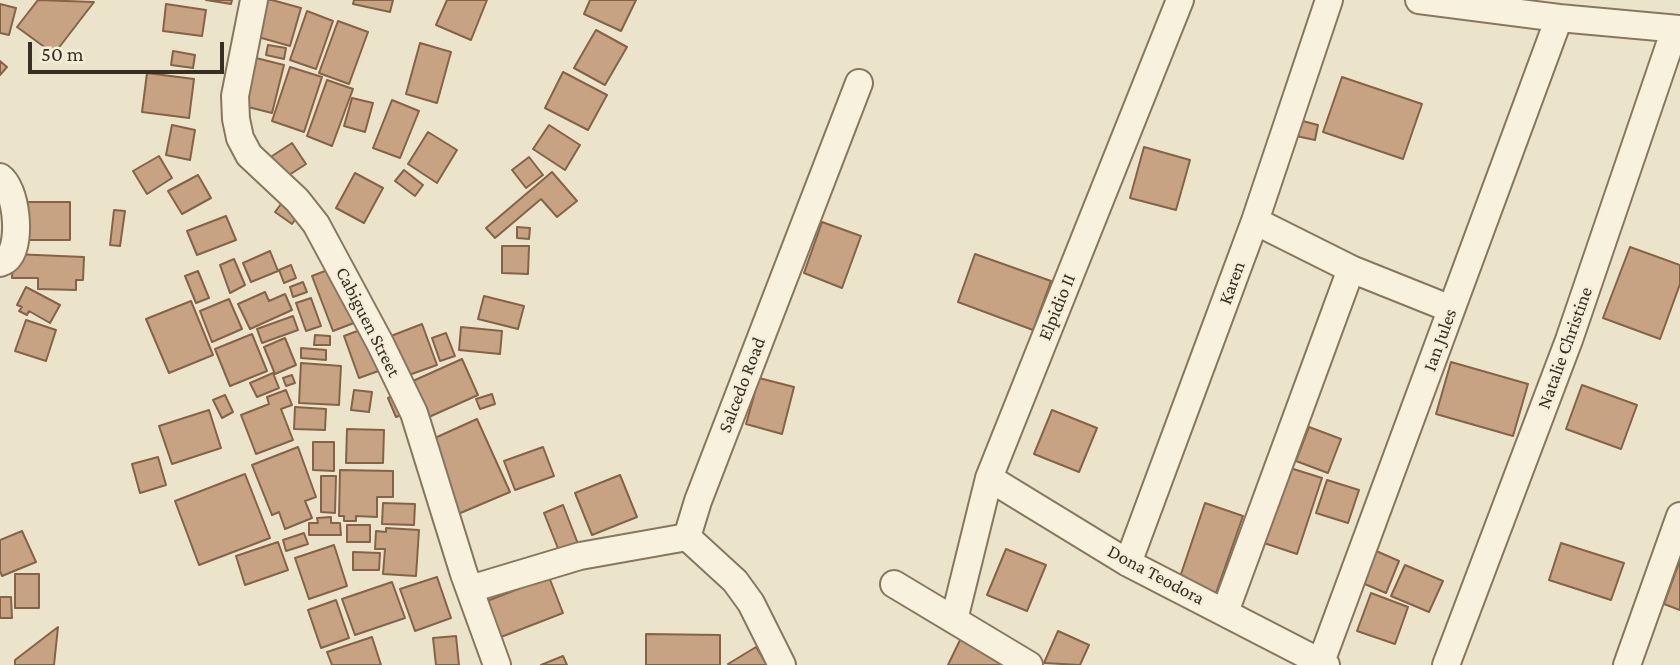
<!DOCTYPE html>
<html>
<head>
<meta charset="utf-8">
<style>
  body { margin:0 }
  #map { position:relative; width:1680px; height:665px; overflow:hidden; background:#ece4ca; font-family:"Crimson Pro",serif }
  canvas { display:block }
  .scale { position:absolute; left:28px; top:42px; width:196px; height:32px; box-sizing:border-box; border:4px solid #392e22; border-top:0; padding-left:9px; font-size:21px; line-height:24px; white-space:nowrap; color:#392e22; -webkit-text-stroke:5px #f4eed9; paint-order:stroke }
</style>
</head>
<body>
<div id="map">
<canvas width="1680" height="665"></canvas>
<div class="scale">50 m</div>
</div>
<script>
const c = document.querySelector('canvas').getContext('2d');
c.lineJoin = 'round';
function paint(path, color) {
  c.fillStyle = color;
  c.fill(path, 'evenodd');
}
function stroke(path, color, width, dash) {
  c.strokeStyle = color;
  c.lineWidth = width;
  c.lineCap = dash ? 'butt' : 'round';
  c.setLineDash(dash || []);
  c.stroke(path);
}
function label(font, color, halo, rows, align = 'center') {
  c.font = font + ' "Crimson Pro",serif';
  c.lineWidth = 5;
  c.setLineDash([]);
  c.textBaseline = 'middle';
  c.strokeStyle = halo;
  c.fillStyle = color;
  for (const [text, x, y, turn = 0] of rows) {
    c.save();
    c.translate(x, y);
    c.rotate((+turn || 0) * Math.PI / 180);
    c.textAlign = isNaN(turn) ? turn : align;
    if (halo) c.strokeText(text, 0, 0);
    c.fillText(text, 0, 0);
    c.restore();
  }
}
const building = new Path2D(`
  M38 0 94 2 54 54 17 27Z
  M206 0H232L231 4Z
  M261 0H272L301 8 290 46 251 35Z
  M354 0H393L390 12 353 4Z
  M447 0H487L471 40 436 25Z
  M590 0H636L621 31 584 14Z
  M0 4 16 8 9 35 0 33Z
  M166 4 206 10 202 36 163 31Z
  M307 11 333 21 316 69 290 60Z
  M338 21 368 32 349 84 319 73Z
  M596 30 627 47 605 85 574 68Z
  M420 43 451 52 437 103 406 94Z
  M268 45 286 48 284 59 266 55Z
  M173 51 195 55 193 68 171 65Z
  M248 56 284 65 272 113 236 104Z
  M0 61 7 67 0 75Z
  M290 67 322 77 304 132 272 121Z
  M563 72 607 95 588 130 545 108Z
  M147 73 194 79 189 118 142 112Z
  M1342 77 1422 104 1403 159 1323 132Z
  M327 80 353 89 332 146 307 136Z
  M352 98 373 103 365 132 344 126Z
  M392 100 419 111 400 158 373 148Z
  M1299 120 1318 125 1315 140 1296 136Z
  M172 125 195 130 190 160 166 155Z
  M549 125 580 145 565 170 533 149Z
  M428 132 457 150 437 183 408 164Z
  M292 143 306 164 280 181 266 160Z
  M1144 147 1190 160 1176 210 1130 198Z
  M159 156 172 178 147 194 133 171Z
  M529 157 543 175 526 188 512 170Z
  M404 170 423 185 415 196 395 181Z
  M552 172 577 201 557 217 541 199 495 238 486 228Z
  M355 173 383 188 364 223 336 208Z
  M198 175 211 198 182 214 168 191Z
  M284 200 301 212 292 224 275 212Z
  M23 202H70V240H22Z
  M114 210 125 211 120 246 110 245Z
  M226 216 236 240 197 255 187 231Z
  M822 222 861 236 842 288 804 273Z
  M517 227 530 228 529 239 517 238Z
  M502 246H529L528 274 502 273Z
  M1630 247 1680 265V284L1660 339 1603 318Z
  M270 251 278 271 251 282 243 263Z
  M13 254 84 257 83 280H76V290L38 289V278H12Z
  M975 254 1051 281 1033 330 958 302Z
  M234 259 245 285 230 293 220 265Z
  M291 265 296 278 284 283 279 270Z
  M338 266 359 321 333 331 312 276Z
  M198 271 209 298 196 303 185 276Z
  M303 282 307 292 293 297 290 287Z
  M26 287 60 305 50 323 29 311 27 315 19 311 22 307 17 305Z
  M265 292 269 301 285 294 292 310 250 329 238 304Z
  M484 296 524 306 518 329 478 319Z
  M311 298 321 326 306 331 296 303Z
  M229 299 242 329 212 342 200 311Z
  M191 301 213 355 169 373 146 319Z
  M293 316 298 330 262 343 257 329Z
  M26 320 56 330 46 361 15 351Z
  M422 324 437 365 406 376 391 336Z
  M368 327 384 369 359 378 344 336Z
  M461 327 502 331 500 354 459 350Z
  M446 333 455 356 440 361 432 338Z
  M252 334 267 371 230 386 215 349Z
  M315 335 330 336V345H314Z
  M285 338 296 365 275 374 264 347Z
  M301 348 326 350V360L301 358Z
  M462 359 478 395 420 421 404 385Z
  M1451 362 1528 384 1513 436 1436 414Z
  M301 363 341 366 339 405 299 403Z
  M273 373 279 388 257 397 250 383Z
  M292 375 295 383 286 386 283 378Z
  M759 378 794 387 782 434 746 424Z
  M1582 385 1637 405 1621 449 1566 429Z
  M286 390 292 405 281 409 293 440 256 454 241 415 269 404 267 397Z
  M354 390 372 392 369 412 351 410Z
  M403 392 411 412 396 417 388 398Z
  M492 394 495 404 480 409 476 399Z
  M225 395 233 412 222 418 213 400Z
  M295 407 326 409 325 430 294 429Z
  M209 410 221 448 172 464 159 426Z
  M1052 410 1097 428 1079 472 1034 454Z
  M477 419 510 492 458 514 426 442Z
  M1309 427 1341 439 1328 473 1296 461Z
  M347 429 384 430 383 463H346Z
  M313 442H334V471L313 470Z
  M298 447 316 497 305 501 312 518 285 529 279 512 272 515 252 465Z
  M543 447 554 476 515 490 504 461Z
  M158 457 166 485 140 493 132 464Z
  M1287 467 1322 478 1297 554 1261 542Z
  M340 470 393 471V497H377V517L356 516V521H344V516H339Z
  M245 474 270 538 199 565 175 501Z
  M620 475 637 517 592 535 575 493Z
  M321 476H336L335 513 321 512Z
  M1327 480 1359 490 1348 523 1316 513Z
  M383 503 415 504 414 525 382 524Z
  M1205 503 1243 516 1216 593 1179 580Z
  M563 505 580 549 561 556 544 513Z
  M331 517V523H340L341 535H309V523H318L317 518Z
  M347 525H370V542H347Z
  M386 528 419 530 416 576 383 574 385 549H375L376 531 386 532Z
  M22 531 36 562 2 576 0 571V540Z
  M304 533 308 544 286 551 283 540Z
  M278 542 288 570 245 585 236 556Z
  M1561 543 1624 563 1611 600 1549 580Z
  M334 545 347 586 309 599 295 558Z
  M1006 549 1046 565 1027 611 987 595Z
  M1374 550 1399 561 1386 593 1360 582Z
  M353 552 380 553 379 570H353Z
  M1680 560V610L1664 604Z
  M1405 565 1443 581 1429 612 1391 596Z
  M15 574H39V608H15Z
  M437 577 451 618 415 631 400 589Z
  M549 577 563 613 501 637 487 601Z
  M392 582 405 618 355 635 342 599Z
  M1371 593 1408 607 1395 644 1357 631Z
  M0 597H11L12 618H0Z
  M336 600 349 638 321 648 308 610Z
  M58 627 54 665H15V660Z
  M1058 631 1089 645 1080 665 1044 663Z
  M646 634 720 635V665H646Z
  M456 636 459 665H436L433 638Z
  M962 636 1020 665H948Z
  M372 637 381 665H332L327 652Z
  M756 647 767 665H729L728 664Z
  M563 656 567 665H541Z`);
const minor = new Path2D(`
  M254 0 235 96 236 119 240 138 249 155 297 200 316 224 380 343 414 413 464 574 497 665
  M1419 0 1559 18 1680 29
  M0 177C16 188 22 240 9 257 7 260 3 262 0 263
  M1351 269 1451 309
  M989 478 1128 563 1326 665
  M1128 563 1255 221 1329 0
  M894 584 1029 665
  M470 589 580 556 687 537
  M1225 612 1351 269 1255 221
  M954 620 989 478 1180 0
  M1321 662 1559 18
  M782 665 751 603 735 581 687 537 698 501 859 83
  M1446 665 1569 340 1675 29
  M1627 665 1680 516`);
const streetNames = [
  ["Karen",1232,283,-70],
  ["Elpidio II",1057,307,-68],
  ["Cabiguen Street",368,322,63],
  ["Ian Jules",1440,340,-70],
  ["Natalie Christine",1565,348,-70],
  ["Salcedo Road",742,385,-69],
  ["Dona Teodora",1156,575,28]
];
paint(building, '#c7a383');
stroke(building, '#856347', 2);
stroke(minor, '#88775f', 30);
stroke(minor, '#f7f1dd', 26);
label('19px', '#392e22', '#f4eed9', streetNames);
</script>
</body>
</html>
